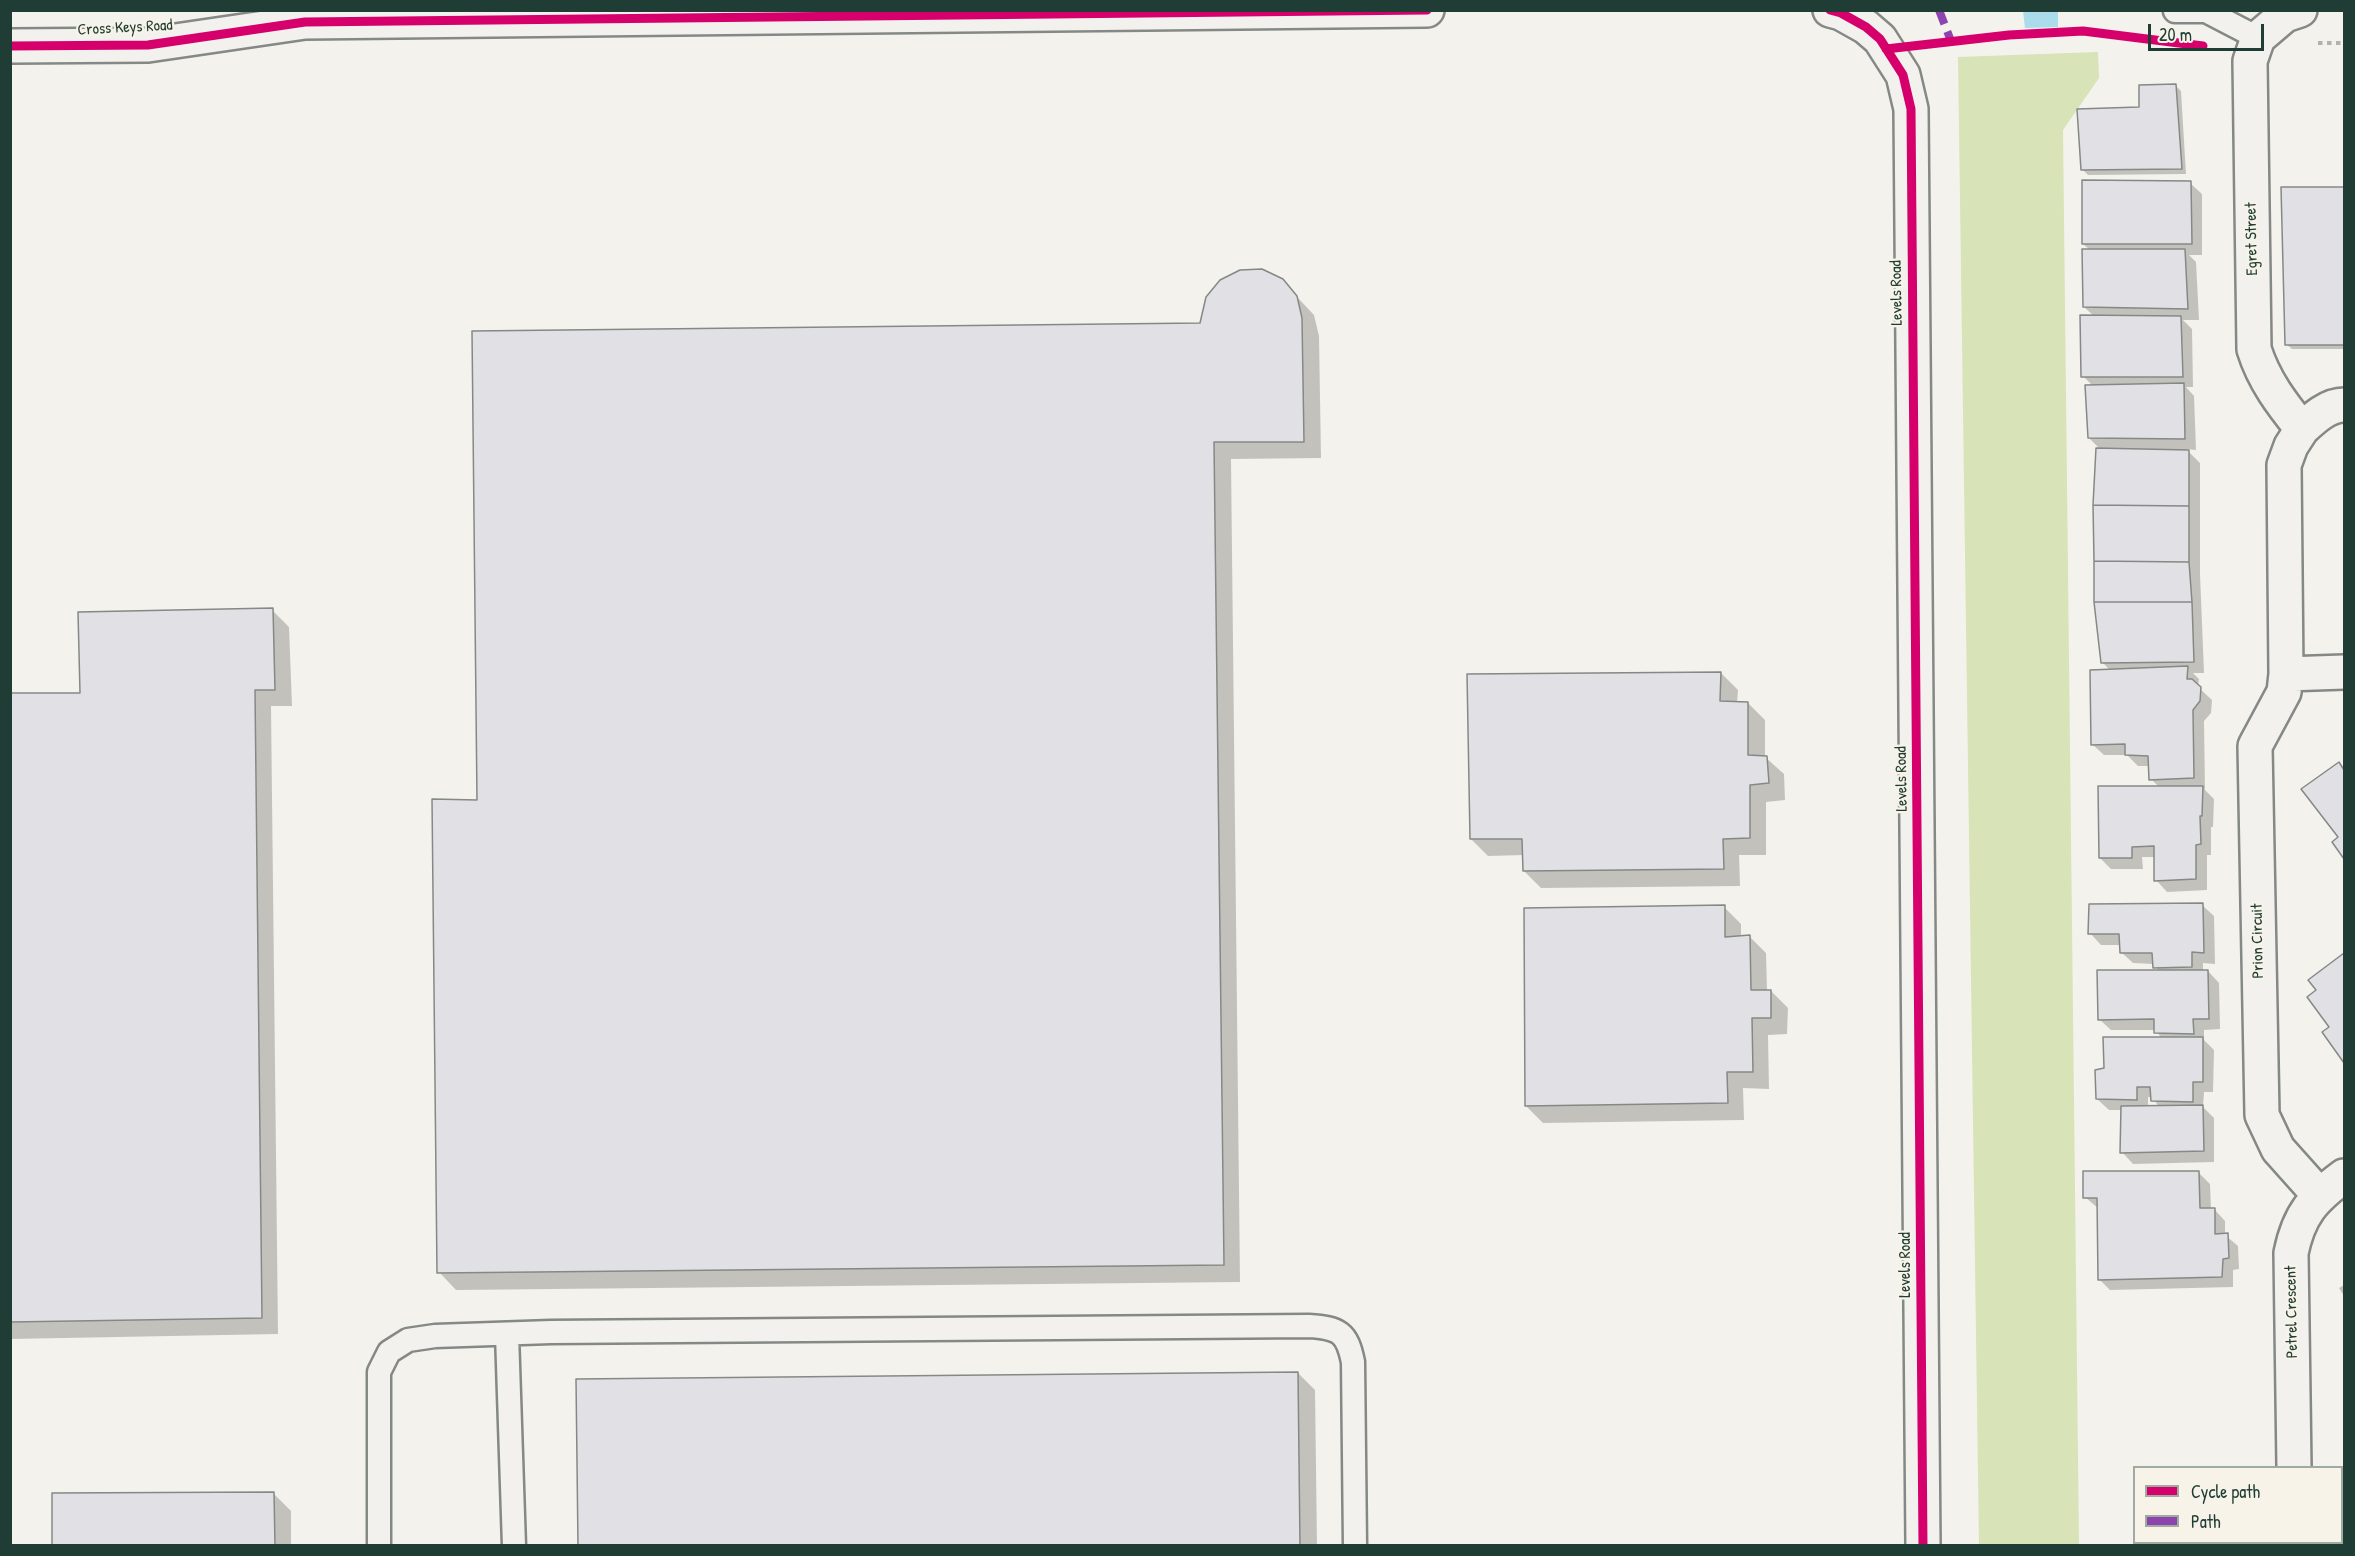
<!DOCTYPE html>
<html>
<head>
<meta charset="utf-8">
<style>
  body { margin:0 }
  #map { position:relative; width:2355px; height:1556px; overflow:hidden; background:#f4f2ec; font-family:"Patrick Hand",sans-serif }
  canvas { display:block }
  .frame { position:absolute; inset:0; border:12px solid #1f3d34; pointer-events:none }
  .legend { position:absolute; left:2133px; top:1466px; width:210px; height:78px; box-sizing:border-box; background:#f7f3e8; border:2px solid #a1aaa0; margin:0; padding:8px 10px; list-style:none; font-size:18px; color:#1f3d34 }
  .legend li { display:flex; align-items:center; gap:12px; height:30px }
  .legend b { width:30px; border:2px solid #a1aaa0 }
  .scale { position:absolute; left:2148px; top:24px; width:116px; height:27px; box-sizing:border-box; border:3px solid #1f3d34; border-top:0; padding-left:8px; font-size:18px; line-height:21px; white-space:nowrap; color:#1f3d34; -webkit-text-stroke:4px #f7f3e8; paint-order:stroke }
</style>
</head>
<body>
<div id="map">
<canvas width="2355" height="1556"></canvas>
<div class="frame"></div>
<ul class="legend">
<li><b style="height:8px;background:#d6006c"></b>Cycle path</li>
<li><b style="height:8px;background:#8e44ad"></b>Path</li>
</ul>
<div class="scale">20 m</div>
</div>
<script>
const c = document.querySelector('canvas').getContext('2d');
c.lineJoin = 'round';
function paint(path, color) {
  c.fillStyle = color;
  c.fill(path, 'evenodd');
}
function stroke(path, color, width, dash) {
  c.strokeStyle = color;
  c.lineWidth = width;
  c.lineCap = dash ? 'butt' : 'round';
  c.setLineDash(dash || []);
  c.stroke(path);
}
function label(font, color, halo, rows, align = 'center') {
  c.font = font + ' "Patrick Hand",sans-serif';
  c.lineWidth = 4.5;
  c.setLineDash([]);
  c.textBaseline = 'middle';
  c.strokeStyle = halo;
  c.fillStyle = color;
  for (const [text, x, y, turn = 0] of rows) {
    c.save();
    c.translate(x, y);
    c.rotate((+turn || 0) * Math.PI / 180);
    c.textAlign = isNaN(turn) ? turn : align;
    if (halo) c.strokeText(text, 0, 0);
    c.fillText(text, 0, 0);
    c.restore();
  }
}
const green = new Path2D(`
  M2098 52 2099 78 2063 130 2079 1545H1979L1958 57Z`);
const water = new Path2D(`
  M2023 11H2058V27L2025 28Z`);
const shadow = new Path2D(`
  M2175 85 2181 91 2186 174 2088 175 2083 170 2140 109Z
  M2190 183 2202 194V255H2189L2196 262 2199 320H2183L2192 329 2193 387H2186L2194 396 2196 450 2186 449 2200 463V574L2204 673H2193L2199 679 2198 687 2212 700 2211 713 2204 721 2205 790 2214 799 2213 827H2211V855H2207V890L2167 892 2156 880V857H2142L2143 869H2111L2100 858 2159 787 2151 779 2150 766H2138L2127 755H2104L2092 744 2111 671 2102 662 2101 450 2089 438 2093 386 2083 376 2095 317 2084 307 2090 250 2083 244Z
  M2344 188V349H2292L2286 344 2283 189Z
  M1282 281 1314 315 1319 336 1321 458 1231 459 1240 1282 456 1290 439 1272 479 801 1202 324Z
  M272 610 289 627 292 706H271L278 1334 10 1339V694H81Z
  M1721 673 1738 690 1737 703H1748L1765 720V757L1784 774 1785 800 1766 802V855H1739L1740 886 1541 888 1524 871V855L1488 856 1471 839Z
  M2339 764 2344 770V857L2334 842 2340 838Z
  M2202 905 2214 916 2215 964 2203 963V971H2208L2219 983 2220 1029 2204 1030V1040L2214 1050 2213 1092H2204L2203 1107 2214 1118V1162L2133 1164 2122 1152 2123 1110H2109L2097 1099 2106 1070 2161 1038 2156 1030H2111L2099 1019 2159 971 2154 964 2133 963 2121 952V945H2101L2090 933ZM2148 1097 2153 1098 2159 1107H2148Z
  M1724 907 1741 924V937L1749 936 1766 953 1767 991H1771L1788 1008 1787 1034 1768 1035 1769 1089 1743 1088 1744 1120 1543 1123 1526 1106Z
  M2344 955V1060L2324 1032 2331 1027 2318 990 2310 981Z
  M2199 1173 2210 1184 2211 1209H2214L2225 1221V1235L2238 1246 2239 1269 2233 1270V1287L2110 1290 2099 1279V1209L2085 1197Z
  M2344 1285V1296L2339 1288Z
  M1298 1373 1315 1390 1317 1546H580Z
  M274 1494 291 1511V1546H54Z`);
const building = new Path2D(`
  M2176 84 2182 169 2081 170 2077 109 2139 107V85Z
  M2082 180 2191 181 2192 244H2082Z
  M2281 187H2344V345H2285Z
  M2082 249H2185L2188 309 2083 307Z
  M1262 269 1283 279 1297 296 1302 318 1304 442H1214L1224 1265 437 1273 432 799 477 800 472 331 1200 323 1206 297 1220 280 1240 270Z
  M2080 315 2181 316 2183 377H2081Z
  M2184 383 2185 439 2088 438 2085 385Z
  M2096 448 2189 450V506L2093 505Z
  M2093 505 2189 506V562L2094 561Z
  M2094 561 2189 562 2192 602H2094Z
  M2094 602H2192L2194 662 2101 663Z
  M273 608 275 690H255L262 1318 10 1322V693H80L78 612Z
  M2188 666 2187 679H2192L2201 687 2200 701 2193 710 2194 778 2149 780 2148 756 2125 755V744L2091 745 2090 670Z
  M1721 672 1720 701 1748 702V755L1767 756 1769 783 1750 785V838L1723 839 1724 869 1523 871 1522 839H1470L1467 674Z
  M2339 762 2344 770V859L2332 842 2338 837 2301 789Z
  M2098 786H2203L2202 816H2200L2201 844 2196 845V879L2154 881V846L2132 847V858H2099Z
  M2203 903 2204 953 2192 952V967L2153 968 2152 953H2120L2119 934H2088L2089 904Z
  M1725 905V937L1750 935 1751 990H1771V1018H1752L1753 1072H1727L1728 1103 1525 1106 1524 908Z
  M2344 953V1063L2322 1032 2329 1027 2307 997 2316 990 2308 980Z
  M2097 970H2208L2209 1019H2193L2194 1034 2154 1033V1019L2098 1020Z
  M2103 1037H2203V1082H2193V1102L2151 1101 2150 1087H2137V1100L2096 1099 2095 1070 2104 1068Z
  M2203 1105 2204 1151 2120 1153 2121 1106Z
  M2083 1171H2199L2200 1208H2215V1234L2228 1233 2229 1258 2223 1259 2222 1277 2098 1280 2097 1198H2083Z
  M1298 1372 1300 1546H578L576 1379Z
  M274 1492 275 1546H52V1493Z`);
const path = new Path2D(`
  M2318 43H2344`);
const service = new Path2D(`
  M2175 11H2206L2258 38
  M507 1334 514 1546
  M379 1546V1372L389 1352 408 1340 435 1336 551 1332 1309 1326C1339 1328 1347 1332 1353 1362L1355 1546`);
const minor = new Path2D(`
  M1830 10 1841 13 1866 27 1880 39 1903 75 1911 109 1923 1546
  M2300 10 2285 15 2258 38 2250 61 2254 349C2264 381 2282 404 2302 429 2314 418 2328 405 2344 405
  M10 46 148 45 305 22 1427 10
  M2302 429 2291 446 2284 465 2286 674 2284 692 2255 746 2262 1115 2278 1149 2320 1196
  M2286 674 2344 672
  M2294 1468 2291 1253C2299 1214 2313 1199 2344 1176
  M2294 1542V1546`);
const quiet = new Path2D(`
  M1939 10 1951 41`);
const cycleway = new Path2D(`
  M1830 10 1841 13 1866 27 1880 39 1903 75 1911 109 1923 1546
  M10 46 148 45 305 22 1427 10
  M1886 49 2009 35 2083 31 2203 46`);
const streetNames = [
  ["Cross Keys Road",125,28,-3],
  ["Egret Street",2252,239,-91],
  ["Levels Road",1897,293,-91],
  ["Levels Road",1902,779,-91],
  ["Prion Circuit",2258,941,-91],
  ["Levels Road",1906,1265,-90],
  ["Petrel Crescent",2292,1312,-91]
];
paint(green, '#d8e3b7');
paint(water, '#aadceb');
paint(shadow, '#0003');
paint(building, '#e0e0e5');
stroke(building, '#848985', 1.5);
stroke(service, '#848985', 27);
stroke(minor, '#848985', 38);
stroke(path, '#b0b2ae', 4, [4.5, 4.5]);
stroke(service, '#f2f1ed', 22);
stroke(minor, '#f2f1ed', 33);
stroke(quiet, '#8e44ad', 8, [15, 8]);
stroke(cycleway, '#d6006c', 9);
label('16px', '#1f3d34', '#f7f3e8', streetNames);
</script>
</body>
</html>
